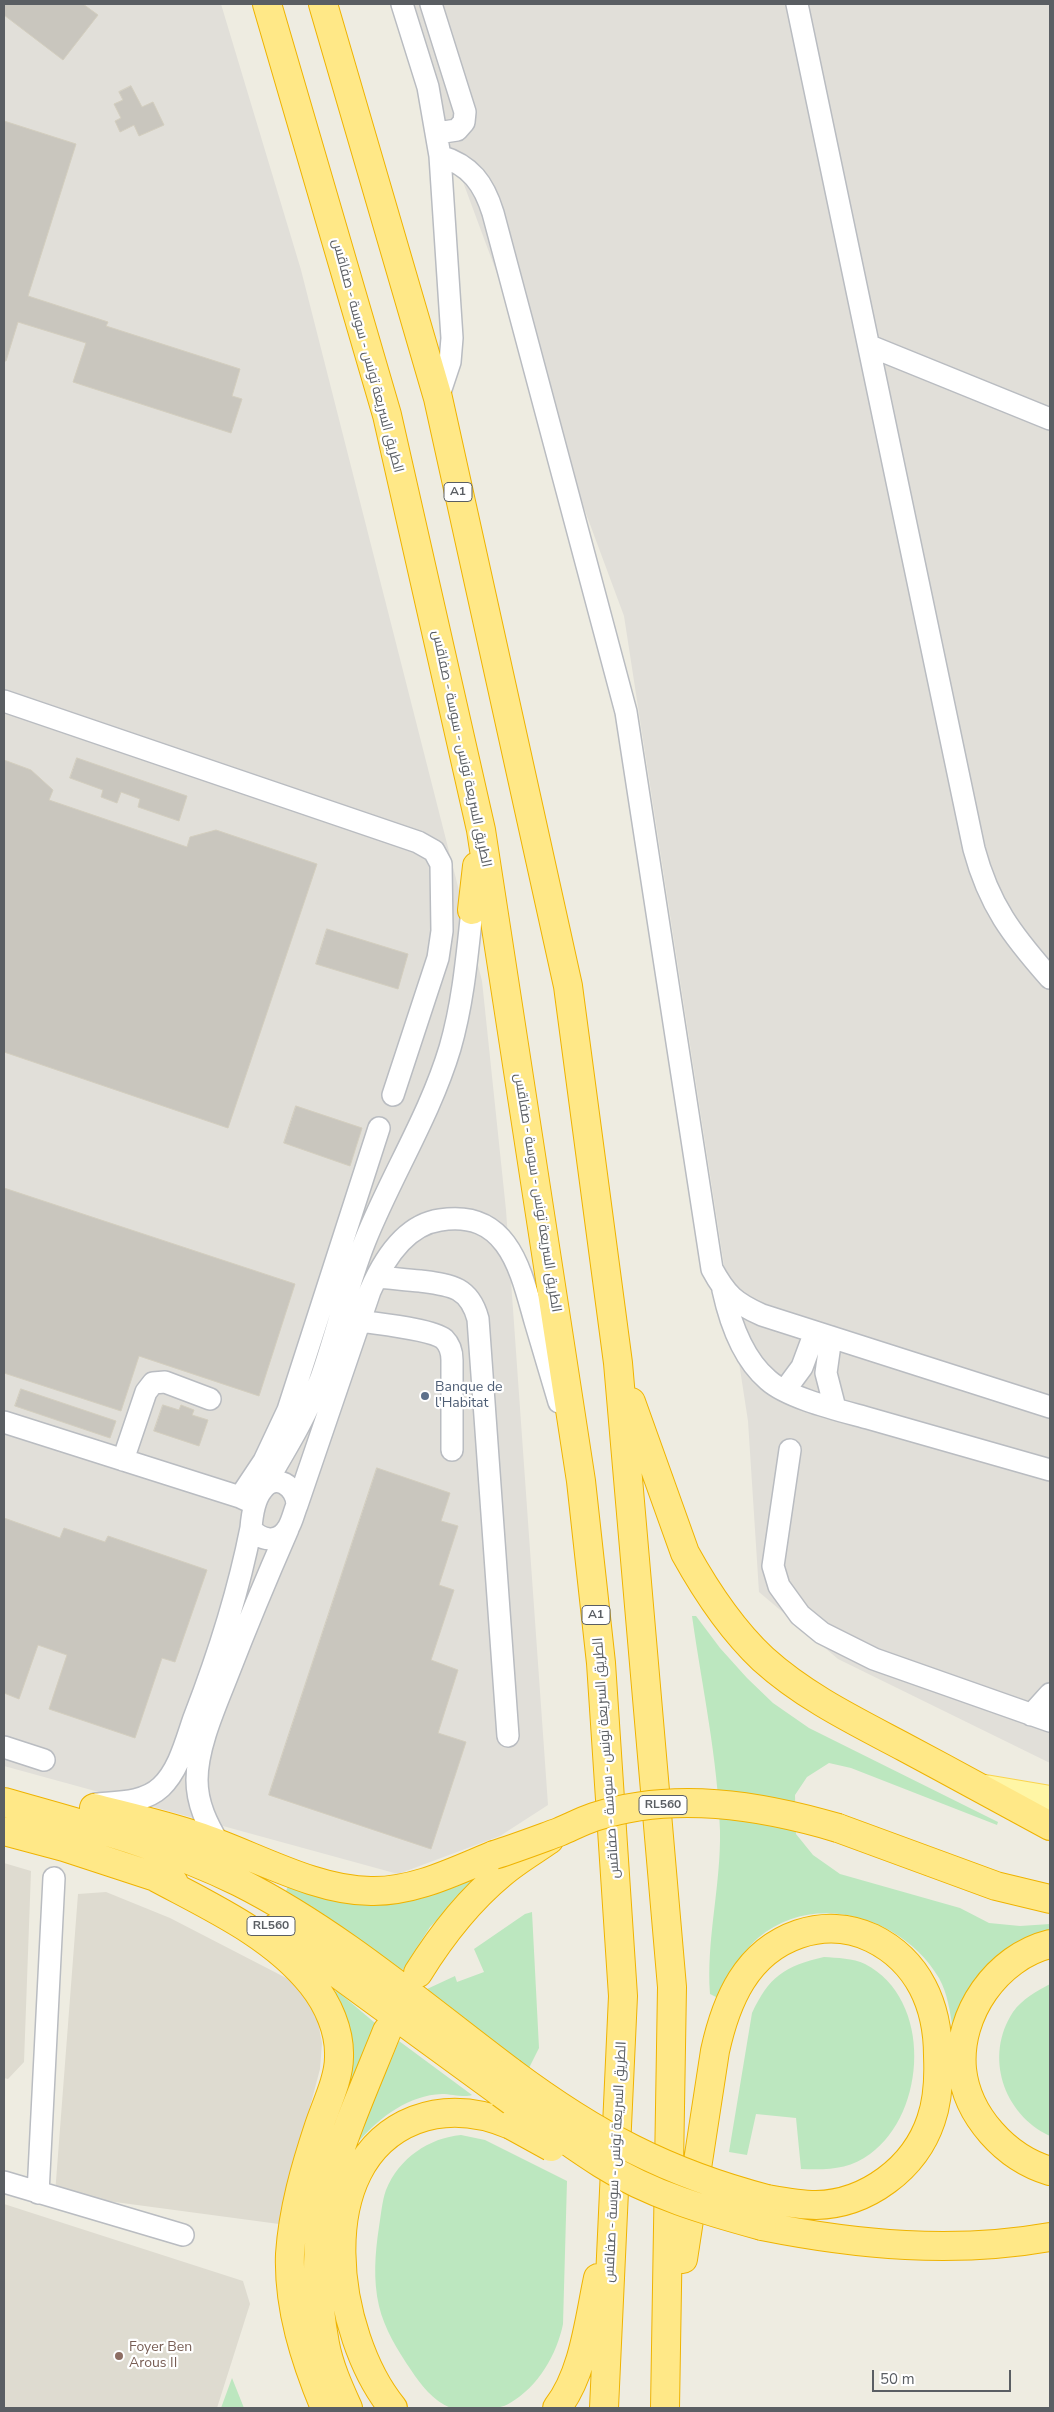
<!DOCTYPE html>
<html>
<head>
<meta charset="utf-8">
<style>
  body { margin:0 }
  #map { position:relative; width:1054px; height:2412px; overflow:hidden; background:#eeece1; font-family:"Nunito Sans",sans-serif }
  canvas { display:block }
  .frame { position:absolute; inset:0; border:5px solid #5a5e63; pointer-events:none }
  .scale { position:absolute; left:872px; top:2370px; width:139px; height:22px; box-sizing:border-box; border:2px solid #5a5e63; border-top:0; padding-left:6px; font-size:15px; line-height:18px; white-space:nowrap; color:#5a5e63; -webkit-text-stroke:4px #fff; paint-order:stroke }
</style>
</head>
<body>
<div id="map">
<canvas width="1054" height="2412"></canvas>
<div class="frame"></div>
<div class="scale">50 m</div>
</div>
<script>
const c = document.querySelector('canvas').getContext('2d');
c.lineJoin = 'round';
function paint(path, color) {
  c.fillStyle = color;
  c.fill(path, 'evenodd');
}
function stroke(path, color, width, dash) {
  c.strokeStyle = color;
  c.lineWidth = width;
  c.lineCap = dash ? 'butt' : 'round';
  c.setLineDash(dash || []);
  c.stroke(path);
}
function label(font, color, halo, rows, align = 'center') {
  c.font = font + ' "Nunito Sans",Cairo,sans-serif';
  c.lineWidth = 4.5;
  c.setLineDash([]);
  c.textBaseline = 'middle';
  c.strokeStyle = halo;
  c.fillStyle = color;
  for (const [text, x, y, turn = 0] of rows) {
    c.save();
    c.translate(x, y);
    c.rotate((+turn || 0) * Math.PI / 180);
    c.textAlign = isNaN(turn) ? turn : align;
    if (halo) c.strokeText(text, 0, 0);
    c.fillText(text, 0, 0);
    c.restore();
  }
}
const industrial = new Path2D(`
  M4 4H221L301 270 482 981 506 1210 548 1805 500 1836 398 1874 4 1766Z
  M397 4H1050V1763L838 1659 759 1592 748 1421 624 616Z`);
const education = new Path2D(`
  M4 1863 31 1871 24 2062 8 2079 4 2078Z
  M106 1892 170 1918 294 1982 317 2017 322 2043 320 2069 279 2224 55 2194 78 1894Z
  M4 2204 243 2281 250 2304 217 2408H4Z`);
const green = new Path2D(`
  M692 1616H696L720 1648 747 1678 773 1703 809 1728 998 1822 997 1825 851 1768 829 1763 807 1777 795 1795 796 1834 813 1855 840 1874 960 1908 989 1923 1020 1926 1050 1924V1933L953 2030C950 2013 948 1994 939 1978 904 1918 815 1889 758 1938 739 1955 729 1976 718 1998L710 1994C706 1940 721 1886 720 1831 718 1759 702 1687 692 1616Z
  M471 1880 474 1883 430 1927 402 1971 286 1891 289 1884C351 1916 410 1908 471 1880Z
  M532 1912 539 2048 529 2068 427 1989 455 1976 457 1982 484 1972 474 1949 525 1914Z
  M824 1957C837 1958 853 1958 865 1964 933 1999 927 2113 870 2154 849 2170 826 2170 801 2169L796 2118 756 2114 747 2155 729 2152 752 2013C769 1977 784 1966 824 1957Z
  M1050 1984V2136C1003 2114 984 2056 1013 2012 1022 1999 1037 1991 1050 1984Z
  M336 1990 375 2023 343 2103C350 2065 355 2028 335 1993Z
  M399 2041 472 2095C465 2098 451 2094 442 2094 409 2095 380 2117 359 2141L357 2138Z
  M461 2135 485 2140 567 2181 563 2324C557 2354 538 2387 510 2403 499 2410 487 2408 474 2408 467 2408 458 2410 451 2408 433 2401 421 2385 411 2370 398 2351 384 2328 379 2306 373 2280 375 2253 379 2227 381 2215 382 2201 386 2190 399 2158 429 2138 461 2135Z
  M232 2378 244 2408H221Z`);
const building = new Path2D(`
  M4 4H83L98 15 63 60 4 15Z
  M131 86 142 107 153 102 164 125 139 136 134 125 120 132 115 121 121 118 114 104 123 100 119 92Z
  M4 121 76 144 28 296 108 322 106 326 240 369 232 396 242 399 231 433 73 382 86 343 18 322 6 361H4Z
  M77 758 187 796 179 821 138 807 140 799 121 792 117 803 101 797 103 790 70 778Z
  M4 760 31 770 53 790 49 800 187 847 190 837 216 830 317 864 228 1128 4 1052Z
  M327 929 408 954 398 989 316 964Z
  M296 1106 362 1128 350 1166 284 1143Z
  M4 1188 295 1284 259 1396 139 1356 121 1411 4 1373Z
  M21 1389 116 1421 110 1438 15 1406Z
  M163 1405 179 1410 181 1405 194 1410 192 1415 208 1420 199 1446 154 1431Z
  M377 1468 450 1493 441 1521 458 1526 439 1585 454 1590 431 1660 458 1670 438 1733 466 1742 431 1849 269 1795Z
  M4 1518 60 1538 64 1528 105 1542 108 1536 207 1570 175 1662 162 1658 135 1738 49 1709 67 1655 38 1645 19 1699 4 1693Z`);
const minor = new Path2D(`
  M402 4 428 87 440 156 452 338 450 362 438 398
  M431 4 465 112 464 122 457 130 437 133
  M797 4 974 849C989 905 1012 935 1050 978
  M440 156C471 165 484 184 493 213L626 712 712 1269C726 1295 735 1303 762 1315L1050 1407
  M870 346 1050 419
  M4 701 418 842 434 851 441 864 442 931 438 958 393 1095
  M377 1277C391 1278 406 1280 420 1281 450 1285 469 1286 478 1319L508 1736
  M723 1290C730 1322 742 1358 768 1380 789 1399 843 1411 871 1419 931 1436 990 1453 1050 1470
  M360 1321C378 1324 431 1329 444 1339 450 1345 452 1352 452 1360V1450
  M831 1337 826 1373 835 1408
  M785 1390 802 1367 815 1332
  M4 1422 240 1497 253 1503
  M790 1450 773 1566 779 1586 800 1615 822 1633 874 1659 1050 1721
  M123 1460 146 1392 153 1383 165 1382 210 1399
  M263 1488C284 1452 306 1417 321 1378 337 1333 347 1286 365 1241 391 1176 430 1115 450 1048 463 1003 467 957 472 910
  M240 1497 264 1461 288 1410 379 1128
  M297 1505C297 1487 275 1471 262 1490 254 1500 252 1515 251 1528 260 1541 279 1544 288 1528 292 1522 294 1512 297 1505L370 1291C383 1261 404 1225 440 1220 509 1209 521 1272 535 1321 543 1348 551 1375 559 1402
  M1031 1715 1050 1694
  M4 1747 44 1760
  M96 1804C118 1802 144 1803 161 1787 179 1770 186 1741 194 1718 218 1656 238 1594 251 1528
  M219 1844C207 1824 197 1804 197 1780 197 1746 216 1705 228 1674 247 1625 267 1577 288 1529
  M4 2182 183 2235
  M38 2193 54 1878`);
const major = new Path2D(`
  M985 1789 1050 1800`);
const highway = new Path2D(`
  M267 4 387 415 481 830 581 1481 601 1663 623 1996 604 2408
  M323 4 438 398 568 986 618 1363 672 1987 665 2408
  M472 910 477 866
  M631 1402 685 1553C706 1591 731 1629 763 1659 805 1697 855 1721 904 1747 953 1773 1002 1800 1050 1826
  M4 1802C84 1825 164 1845 239 1882 338 1932 423 2006 511 2072
  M94 1808C129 1817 164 1825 197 1836 250 1853 314 1891 371 1891 414 1892 455 1871 494 1855
  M838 1828 996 1886 1050 1899
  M4 1831 64 1847 174 1883
  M157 1878C211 1907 273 1935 312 1984 328 2004 340 2031 339 2057 339 2079 326 2105 319 2126 305 2168 293 2210 290 2254 288 2307 305 2360 325 2408
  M275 1928 501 2093
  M1050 1944C997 1957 957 2014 962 2069 967 2116 1006 2158 1050 2171
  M418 1973C441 1936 468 1901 502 1873 516 1861 533 1851 549 1840
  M762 2226C857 2245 954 2254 1050 2237
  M683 2259 715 2051C726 2001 746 1952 799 1934 823 1926 849 1927 872 1938 919 1961 938 2006 938 2056 939 2078 938 2100 931 2120 915 2168 867 2204 816 2205 800 2205 784 2202 767 2199
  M348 2408C339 2388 329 2366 325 2344 315 2292 315 2232 330 2181 345 2130 367 2081 387 2031
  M393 2408C334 2336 307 2162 415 2120 447 2108 480 2112 511 2125
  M557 2408C584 2373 589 2320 598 2278`);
const highwayBridge = new Path2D(`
  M494 1855C516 1848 537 1840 559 1832 571 1827 582 1821 594 1817 674 1791 760 1805 838 1828
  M511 2072C594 2134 667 2173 767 2199
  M501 2093C534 2117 567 2142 602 2164 651 2195 707 2211 762 2226
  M511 2125 551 2147`);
const markers = [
  [425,1396,5,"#5c6f8a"],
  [119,2356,5,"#8d6e63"]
];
const shields = [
  [458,492,28],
  [596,1615,28],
  [663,1805,48],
  [271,1926,48]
];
const shieldNames = [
  ["A1",458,492],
  ["A1",596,1615],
  ["RL560",663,1805],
  ["RL560",271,1926]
];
const streetNames = [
  ["الطريق السريعة تونس - سوسة - صفاقس",367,356,75],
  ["الطريق السريعة تونس - سوسة - صفاقس",461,749,78],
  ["الطريق السريعة تونس - سوسة - صفاقس",537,1193,81],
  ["الطريق السريعة تونس - سوسة - صفاقس",607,1758,-94],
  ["الطريق السريعة تونس - سوسة - صفاقس",616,2162,-87]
];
const serviceNames = [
  ["Banque de",435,1388],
  ["l'Habitat",435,1404]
];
const educationNames = [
  ["Foyer Ben",129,2348],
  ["Arous II",129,2364]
];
paint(industrial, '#e1dfd9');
paint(education, '#dedbd0');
paint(green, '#bce7bf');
paint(building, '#c9c6be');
stroke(building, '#d3cebf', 1);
stroke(minor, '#b9bcc1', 24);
stroke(major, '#fad44e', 30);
stroke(highway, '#efb300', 30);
stroke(minor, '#fff', 21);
stroke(major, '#fff6a5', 28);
stroke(highway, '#ffe887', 28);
stroke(highwayBridge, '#efb300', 30, []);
stroke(highwayBridge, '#ffe887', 28);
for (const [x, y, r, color] of markers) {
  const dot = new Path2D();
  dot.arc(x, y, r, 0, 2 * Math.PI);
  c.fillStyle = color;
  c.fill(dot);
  stroke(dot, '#fff', 2);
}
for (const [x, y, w] of shields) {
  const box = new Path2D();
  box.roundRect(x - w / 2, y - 9.5, w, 19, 4);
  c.fillStyle = '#fff';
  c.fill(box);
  stroke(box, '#5a5e63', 1);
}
label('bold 12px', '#5a5e63', null, shieldNames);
label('14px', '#5a5e63', '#fff', streetNames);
label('14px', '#4e5e75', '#fff', serviceNames, 'left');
label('14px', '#785e54', '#fff', educationNames, 'left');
</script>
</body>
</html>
